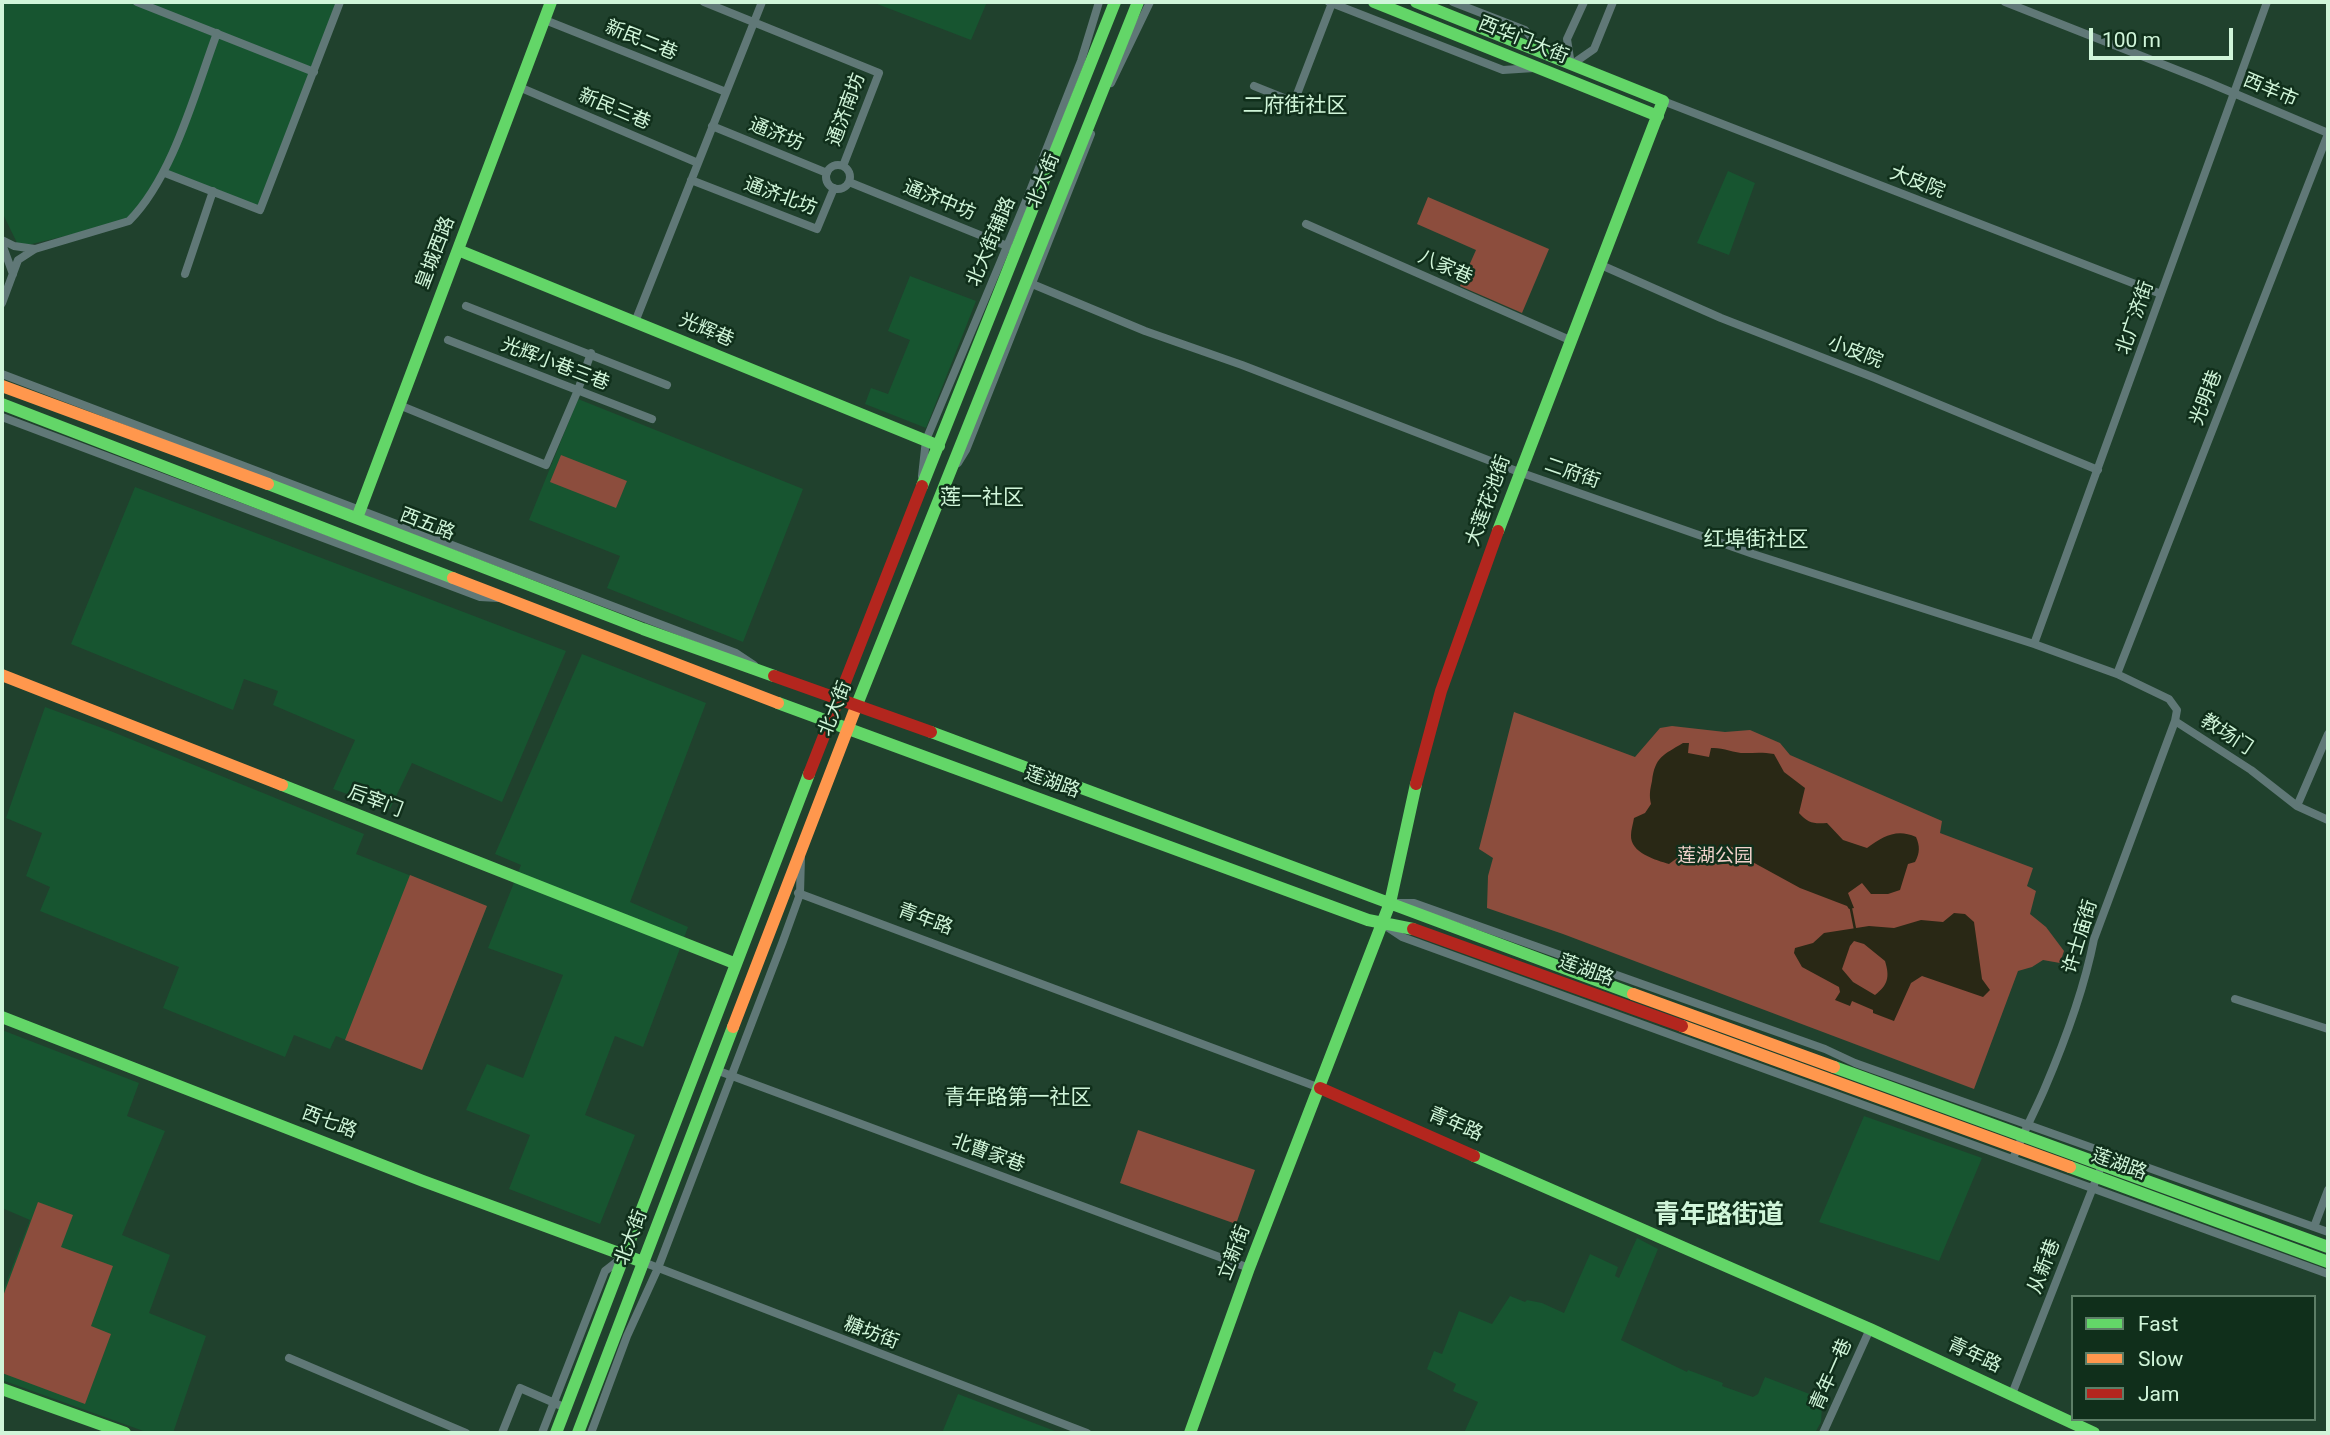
<!DOCTYPE html>
<html>
<head>
<meta charset="utf-8">
<style>
  body { margin:0 }
  #map { position:relative; width:2330px; height:1435px; overflow:hidden; background:#20412d; font-family:Roboto,sans-serif }
  canvas { display:block }
  .frame { position:absolute; inset:0; border:4px solid #d0f5d9; pointer-events:none }
  .legend { position:absolute; left:2071px; top:1295px; width:245px; height:126px; box-sizing:border-box; background:#102f1b; border:2px solid #5d7e67; margin:0; padding:9px 12px; list-style:none; font-size:21px; color:#d0f5d9 }
  .legend li { display:flex; align-items:center; gap:14px; height:35px }
  .legend b { width:35px; border:2px solid #5d7e67 }
  .scale { position:absolute; left:2089px; top:28px; width:144px; height:32px; box-sizing:border-box; border:4px solid #d0f5d9; border-top:0; padding-left:9px; font-size:21px; line-height:24px; white-space:nowrap; color:#d0f5d9; -webkit-text-stroke:5px #102f1b; paint-order:stroke }
</style>
</head>
<body>
<div id="map">
<canvas width="2330" height="1435"></canvas>
<div class="frame"></div>
<ul class="legend">
<li><b style="height:9px;background:#63d668"></b>Fast</li>
<li><b style="height:9px;background:#ff974d"></b>Slow</li>
<li><b style="height:9px;background:#b3261e"></b>Jam</li>
</ul>
<div class="scale">100 m</div>
</div>
<script>
const c = document.querySelector('canvas').getContext('2d');
c.lineJoin = 'round';
function paint(path, color) {
  c.fillStyle = color;
  c.fill(path, 'evenodd');
}
function stroke(path, color, width, dash) {
  c.strokeStyle = color;
  c.lineWidth = width;
  c.lineCap = dash ? 'butt' : 'round';
  c.setLineDash(dash || []);
  c.stroke(path);
}
function label(font, color, halo, rows, align = 'center') {
  c.font = font + ' Roboto,"Noto Sans SC",sans-serif';
  c.lineWidth = 5;
  c.setLineDash([]);
  c.textBaseline = 'middle';
  c.strokeStyle = halo;
  c.fillStyle = color;
  for (const [text, x, y, turn = 0] of rows) {
    c.save();
    c.translate(x, y);
    c.rotate((+turn || 0) * Math.PI / 180);
    c.textAlign = isNaN(turn) ? turn : align;
    if (halo) c.strokeText(text, 0, 0);
    c.fillText(text, 0, 0);
    c.restore();
  }
}
const built = new Path2D(`
  M2 2H342L260 210 165 173 129 221 19 247 2 212Z
  M872 2H987L971 40Z
  M1728 171 1755 183 1729 255 1697 243Z
  M910 276 976 301 926 428 865 404 871 388 888 394 910 340 888 331Z
  M578 399 803 489 743 642 607 588 620 556 529 520Z
  M135 487 566 651 502 802 412 763 390 809 333 789 355 740 273 705 278 691 244 679 233 710 71 644Z
  M582 654 706 703 630 902 688 927 643 1047 615 1036 585 1115 635 1135 600 1224 509 1189 530 1135 466 1110 487 1064 523 1078 563 975 488 948 521 865 495 854Z
  M45 707 113 732 364 834 356 854 487 906 422 1070 336 1036 330 1049 294 1035 285 1057 163 1008 179 967 40 911 50 887 26 876 42 833 6 818Z
  M2 1030 139 1083 127 1116 165 1131 122 1235 170 1255 149 1313 206 1336 173 1433H149L2 1380V1294L30 1220 2 1208Z
  M1864 1116 1982 1158 1939 1261 1819 1222Z
  M1637 1238 1658 1249 1621 1340 1687 1372 1688 1370 1723 1383 1722 1386 1753 1397 1758 1394 1765 1377 1820 1398 1817 1405 1822 1407 1821 1422 1815 1433H1464L1478 1402 1453 1391 1456 1384 1427 1369 1434 1351 1442 1354 1459 1311 1492 1324 1510 1296 1525 1302 1527 1300 1542 1303 1564 1313 1590 1254 1618 1267 1615 1276 1619 1278Z
  M958 1394 1060 1433H942Z`);
const green = new Path2D(`
  M1428 197 1549 249 1522 313 1460 286 1476 250 1417 224Z
  M561 455 627 481 616 508 550 482Z
  M1514 712 1635 757 1660 728 1672 726 1725 732 1750 730 1780 743 1790 755 1942 821 1940 833 2033 868 2027 886 2036 891 2030 914 2046 927 2064 951 2060 963 2043 960 2032 967 2018 971 1974 1089 1563 934 1487 908 1488 876 1493 858 1479 849Z
  M410 875 487 906 422 1070 345 1040Z
  M1138 1130 1255 1170 1236 1224 1120 1183Z
  M38 1202 73 1215 61 1247 113 1266 91 1326 111 1334 85 1404 2 1373V1299Z`);
const water = new Path2D(`
  M1683 743H1689L1688 753 1709 757 1711 748C1722 747 1733 753 1745 753 1755 753 1763 752 1774 754L1784 772 1805 788 1799 813C1808 823 1813 824 1827 823L1843 840 1867 848C1883 836 1897 828 1916 837 1920 846 1920 853 1915 862L1908 864 1900 890 1888 894H1871L1862 883 1848 893 1854 908 1849 909 1847 906 1800 888 1747 859 1748 853 1726 845 1723 851C1702 843 1687 850 1669 864 1656 860 1630 853 1631 835 1631 830 1633 824 1634 818L1645 813 1651 804C1649 795 1650 790 1652 781 1655 757 1663 755 1683 743Z
  M1954 913 1965 914 1974 922 1982 979 1990 990 1983 997 1922 976 1911 983 1894 1021 1873 1013V1010L1852 1001 1850 1006 1835 1000 1840 992 1839 987 1802 967 1794 953 1795 948 1813 943 1824 933 1869 926 1894 928 1921 920 1943 922ZM1854 941 1864 944 1885 961C1890 977 1888 985 1875 995L1853 982 1842 969 1850 946Z`);
const stream = new Path2D(`
  M1851 909 1855 929`);
const street = new Path2D(`
  M137 2 314 72
  M704 2 879 73 843 166
  M1329 2 1503 70 1534 68
  M1453 2 1525 30 1542 50
  M1584 2 1567 39 1571 65 1594 49 1613 2
  M2005 2 2205 81 2328 133
  M545 20 726 92
  M1111 83 1150 2
  M1254 86 1294 102 1332 3
  M519 87 698 163
  M1663 101 2161 294
  M712 126 827 173
  M826 177a12 12 0 1 1 24 0a12 12 0 1 1-24 0Z
  M165 173 260 210 340 2
  M691 180 817 229 834 188
  M849 182 1012 248
  M1306 224 1572 341
  M2 240 14 246 35 249
  M2 244 13 274
  M1601 265 1721 318 1875 378 2098 470
  M185 274 213 191
  M1025 281 1145 331 1242 365 1519 472 1753 554 2034 644 2117 674 2169 699 2177 710 2175 721 2094 939C2084 990 2065 1041 2044 1090 2034 1113 2022 1135 2013 1159
  M2 303 18 260 35 249 129 221C173 177 195 92 217 33
  M466 306 667 385
  M635 322 762 2
  M448 340 652 419
  M2 374 736 653 754 665
  M399 405 546 465 578 390 591 353
  M2 417 480 597 498 598
  M958 463 966 450 1091 134
  M922 476 926 440 1028 196 1081 61 1099 2
  M2034 644 2267 2
  M2117 674 2328 134
  M2175 721 2251 770 2297 806 2328 820
  M2297 806 2328 734
  M798 893 1320 1088
  M1398 903H1414L1825 1049 1855 1063 2328 1232
  M1384 925 1402 937 2328 1274
  M2235 999 2328 1029
  M716 1070 1249 1268
  M2314 1227 2328 1190
  M643 1262 1087 1433
  M289 1358 466 1433
  M2012 1394 2099 1172
  M502 1433 520 1388 566 1408
  M542 1433 605 1271 623 1257
  M591 1433 627 1336 658 1268 783 941 800 894 801 856
  M1823 1433 1870 1329`);
const fast = new Path2D(`
  M1374 2 1658 116
  M1416 2 1663 101 1498 531
  M458 250 939 446
  M2 404 453 578
  M268 484 643 629 774 676
  M922 486 1115 2
  M357 518 551 2
  M778 703 1368 920 1413 929
  M856 707 1138 2
  M931 732 1633 994
  M282 785 734 963
  M2 1017 423 1181 643 1262
  M1834 1067 2328 1247
  M1474 1156 1870 1329 2094 1433
  M2070 1167 2328 1262
  M2 1389 125 1433
  M556 1433 809 774
  M578 1433 733 1027
  M1190 1433 1249 1268 1390 903 1416 784`);
const slow = new Path2D(`
  M2 386 268 484
  M453 578 778 703
  M2 675 282 785
  M1633 994 1834 1067
  M1682 1026 2070 1167
  M733 1027 856 707`);
const jam = new Path2D(`
  M774 676 931 732
  M809 774 922 486
  M1416 784 1441 691 1498 531
  M1413 929 1682 1026
  M1320 1088 1474 1156`);
const streetNames = [
  ["新民二巷",641,41,22],
  ["西华门大街",1523,41,22],
  ["西羊市",2270,91,23],
  ["新民三巷",614,110,23],
  ["通济南坊",847,110,-70],
  ["通济坊",776,135,22],
  ["北大街",1044,181,-68],
  ["大皮院",1917,183,21],
  ["通济北坊",780,197,20],
  ["通济中坊",939,201,22],
  ["北大街辅路",992,242,-67],
  ["皇城西路",436,253,-69],
  ["八家巷",1445,268,24],
  ["北广济街",2136,318,-71],
  ["光辉巷",706,331,23],
  ["小皮院",1855,353,21],
  ["光辉小巷三巷",555,365,21],
  ["光明巷",2207,398,-69],
  ["二府街",1572,474,19],
  ["大莲花池街",1489,501,-70],
  ["西五路",427,525,21],
  ["北大街",836,709,-68],
  ["教场门",2226,735,33],
  ["莲湖路",1052,783,20],
  ["后宰门",375,802,21],
  ["青年路",925,920,20],
  ["许士庙街",2081,937,-73],
  ["莲湖路",1586,971,20],
  ["西七路",329,1123,21],
  ["青年路",1455,1125,23],
  ["北曹家巷",988,1154,20],
  ["莲湖路",2119,1165,20],
  ["北大街",632,1238,-69],
  ["立新街",1235,1253,-69],
  ["从新巷",2045,1267,-69],
  ["糖坊街",871,1334,21],
  ["青年路",1974,1356,25],
  ["青年一巷",1832,1375,-66]
];
const parkNames = [
  ["莲湖公园",1715,857]
];
const neighbourhoodNames = [
  ["二府街社区",1295,107],
  ["莲一社区",982,499],
  ["红埠街社区",1756,541],
  ["青年路第一社区",1018,1099]
];
const districtNames = [
  ["青年路街道",1719,1216]
];
paint(built, '#175530');
paint(green, '#8c4d3d');
paint(water, '#292815');
stroke(stream, '#292815', 2.5);
stroke(street, '#607877', 8);
stroke(fast, '#63d668', 12);
stroke(slow, '#ff974d', 12);
stroke(jam, '#b3261e', 12);
label('19px', '#d0f5d9', '#102f1b', streetNames);
label('19px', '#f1d2cb', '#102f1b', parkNames);
label('21px', '#d0f5d9', '#102f1b', neighbourhoodNames);
label('bold 26px', '#d0f5d9', '#102f1b', districtNames);
</script>
</body>
</html>
